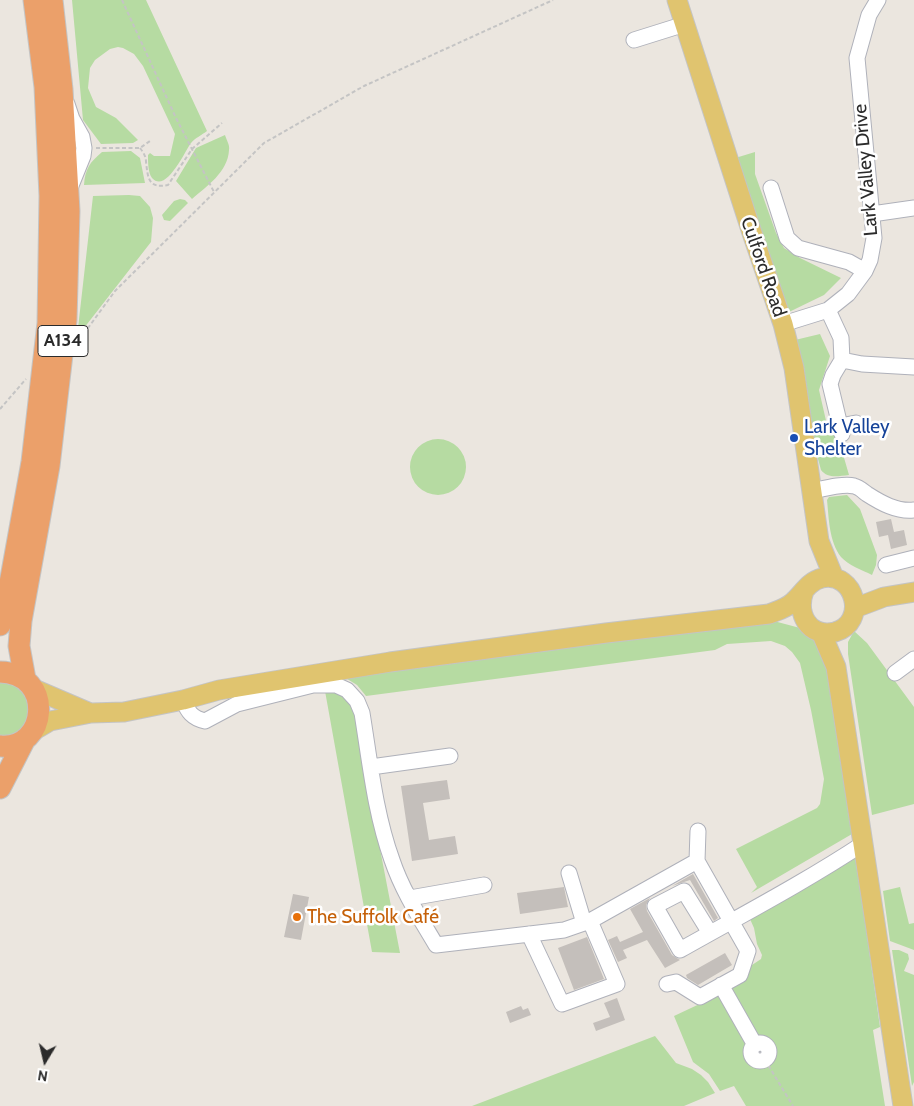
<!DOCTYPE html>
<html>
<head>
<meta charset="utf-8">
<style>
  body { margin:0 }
  #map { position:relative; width:914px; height:1106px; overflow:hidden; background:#ebe6df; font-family:Cabin,sans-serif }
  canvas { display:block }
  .north { position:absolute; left:20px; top:1036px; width:50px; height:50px; -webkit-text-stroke:4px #fff; paint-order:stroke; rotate:189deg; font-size:14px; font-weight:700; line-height:20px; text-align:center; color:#2b2b2b }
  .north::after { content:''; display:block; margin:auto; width:18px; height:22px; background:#2b2b2b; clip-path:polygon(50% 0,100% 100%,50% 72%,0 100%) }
</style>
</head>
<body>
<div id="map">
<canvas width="914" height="1106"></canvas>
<div class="north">N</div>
</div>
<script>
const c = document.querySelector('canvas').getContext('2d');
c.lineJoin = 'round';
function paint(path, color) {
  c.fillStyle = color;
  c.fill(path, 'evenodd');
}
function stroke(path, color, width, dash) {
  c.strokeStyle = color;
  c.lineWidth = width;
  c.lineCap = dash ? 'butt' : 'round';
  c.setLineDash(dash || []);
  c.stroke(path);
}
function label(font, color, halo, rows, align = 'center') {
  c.font = font + ' Cabin,sans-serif';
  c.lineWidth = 5;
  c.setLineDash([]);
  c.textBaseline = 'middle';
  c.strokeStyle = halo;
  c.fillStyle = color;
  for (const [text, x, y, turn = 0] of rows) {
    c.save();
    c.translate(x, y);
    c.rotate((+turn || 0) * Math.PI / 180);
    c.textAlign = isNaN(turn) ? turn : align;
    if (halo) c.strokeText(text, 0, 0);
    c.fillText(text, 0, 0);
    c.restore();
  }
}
const green = new Path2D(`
  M72 0H146L207 131C202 135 195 138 191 143 185 151 166 194 152 178 148 173 148 162 148 155L150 153 154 156H170L175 134 143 66 134 54 123 48 118 47 110 49 95 60 90 68 88 88 96 107 116 118 138 140 133 143 101 144 83 120Z
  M225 135C226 139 230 145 229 150 228 172 207 186 192 199L176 181 196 148Z
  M131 151 140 158 145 183 84 185C85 169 90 162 102 152Z
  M755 152V174L776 233 784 248 800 258 841 278 824 295 789 312 781 309 732 159Z
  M129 195 140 196 150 207 153 218 151 242 77 337 93 196Z
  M180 199 185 200 188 203 170 221 164 220 162 215 174 201Z
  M820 334 830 356 819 390 827 425 834 423 849 475C838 476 828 479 821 470L808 422 795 340Z
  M410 467a28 28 0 1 1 56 0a28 28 0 1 1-56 0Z
  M847 495 860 509 877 555 876 565 872 575C862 570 848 565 841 557 829 541 829 519 827 500L829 497Z
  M770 620 800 628 815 637 825 653 852 834 751 893 757 887 736 849 817 808 820 804 824 779 811 710 800 663 792 652 785 646 771 641 727 644 715 650 366 696 357 685 344 677Z
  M854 631 867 643 914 707V804L872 815 848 654V642Z
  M0 682 19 687 30 705C26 724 24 737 0 736Z
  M337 690 351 698 400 953 372 952 325 691Z
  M856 858 880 1027 873 1030 885 1106H746L734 1086 720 1091 709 1074 693 1062 674 1016 723 993 749 1045 747 1053 749 1060 759 1065 770 1061 773 1054 770 1043 764 1039H757L727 991 752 965 761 959 762 955 757 944 754 928 750 919Z
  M900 887 909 924 914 923V950L890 941 883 891Z
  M892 950H899L908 954 909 959 904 971 914 975V1082L912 1086Z
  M655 1036 676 1063 692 1069 701 1075 708 1082 715 1093 684 1106H472Z`);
const building = new Path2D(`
  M891 519 894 532 904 530 907 545 891 549 888 535 879 537 876 522Z
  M447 780 450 799 423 803 429 840 455 836 458 854 412 861 401 786Z
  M693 874 718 918 714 921 690 880 672 886Z
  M564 887 568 907 520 914 517 893Z
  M293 894 309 897 301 940 284 937Z
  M650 898 646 905 647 911 672 955 680 960 665 968 647 940 623 950 627 958 618 962 608 940 617 936 620 942 643 932 630 909Z
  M587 937 604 979 574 990 558 948Z
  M725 953 732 965 698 985 687 978 686 975Z
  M617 998 625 1020 596 1031 593 1023 610 1017 604 1003Z
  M521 1006 523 1010 528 1008 531 1015 510 1023 506 1012Z`);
const path = new Path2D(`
  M122 0 176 118 214 192
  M96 148H140L150 141
  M140 148C143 152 146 156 146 162 148 178 148 189 168 185L192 149 222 123
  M80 339 115 291 264 143 364 86 553 0
  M0 409 26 379
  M765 1060 793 1106`);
const minor = new Path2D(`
  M634 40 685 24
  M67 104 72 119 82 137 84 148 83 156 70 188
  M771 188 787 238 798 248 849 262 865 271
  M872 214 914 208
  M828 310 841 338 842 360 862 364 914 367
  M783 324 828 310 848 294 865 271 870 260 874 238 857 58 869 15 878 0
  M842 360 833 375 830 384 842 434
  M840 426 856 423
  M812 491C822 489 844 483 854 486 859 487 863 491 867 494 881 503 897 512 914 510
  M886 565 914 558
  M895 673 914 659
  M183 700C188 712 192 718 205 721L237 704 313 685H336L347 690 357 701 362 713C370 762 375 813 392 860 402 890 420 918 436 945L564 930 590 921 697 861 748 951 740 975 700 997 676 982 667 984
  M371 767 450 756
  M697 861 698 831
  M569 873 584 923
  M410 898 484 885
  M710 933 684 891 655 906 680 950C742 915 805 882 864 843
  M529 934 562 1004 617 984 590 921
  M721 985 755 1045
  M751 1052a9 9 0 1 1 18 0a9 9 0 1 1-18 0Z`);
const major = new Path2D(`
  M677 0 751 230 783 324 794 368 819 541 834 578
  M855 608 884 597 914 592
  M821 632 836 667 903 1106
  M34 689 90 713
  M33 731 50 721 91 713 124 712 183 700 219 690 390 662 606 633 769 614C777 611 787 608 793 602 803 593 809 581 822 578 856 571 868 623 835 632 808 638 796 613 804 591`);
const highway = new Path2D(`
  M0 625 11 578 32 462 48 323 50 196 45 87 34 0
  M0 672C55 673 48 751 0 746
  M25 679 19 646 21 621 49 466 66 320 69 211 62 89 52 0
  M0 788 25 739`);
const markers = [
  [794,438,5,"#1a4fb4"],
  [297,917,5,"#e8710a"]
];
const shields = [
  [63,341,50]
];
const shieldNames = [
  ["A134",63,341]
];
const streetNames = [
  ["Lark Valley Drive",866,170,-95],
  ["Culford Road",763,267,71]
];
const transitNames = [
  ["Lark Valley",804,427],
  ["Shelter",804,449]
];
const foodNames = [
  ["The Suffolk Café",307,917]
];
paint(green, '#b6dba2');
paint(building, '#c4bfbb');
stroke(minor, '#afb1ba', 17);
stroke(major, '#c4c4c4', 21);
stroke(highway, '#c4c4c4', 23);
stroke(path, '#c4c4c4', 2, [4, 2.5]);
stroke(minor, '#fff', 15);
stroke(major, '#e0c46f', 19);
stroke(highway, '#eba06a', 21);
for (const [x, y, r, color] of markers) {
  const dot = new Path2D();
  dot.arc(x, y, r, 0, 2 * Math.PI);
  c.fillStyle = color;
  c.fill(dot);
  stroke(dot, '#fff', 2);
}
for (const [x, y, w] of shields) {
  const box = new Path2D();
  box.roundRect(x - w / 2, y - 15.5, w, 31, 4);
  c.fillStyle = '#fff';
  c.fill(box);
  stroke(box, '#2b2b2b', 1);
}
label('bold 18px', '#2b2b2b', null, shieldNames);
label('19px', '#2b2b2b', '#fff', streetNames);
label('19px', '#164399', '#fff', transitNames, 'left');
label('19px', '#c56008', '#fff', foodNames, 'left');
</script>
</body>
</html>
